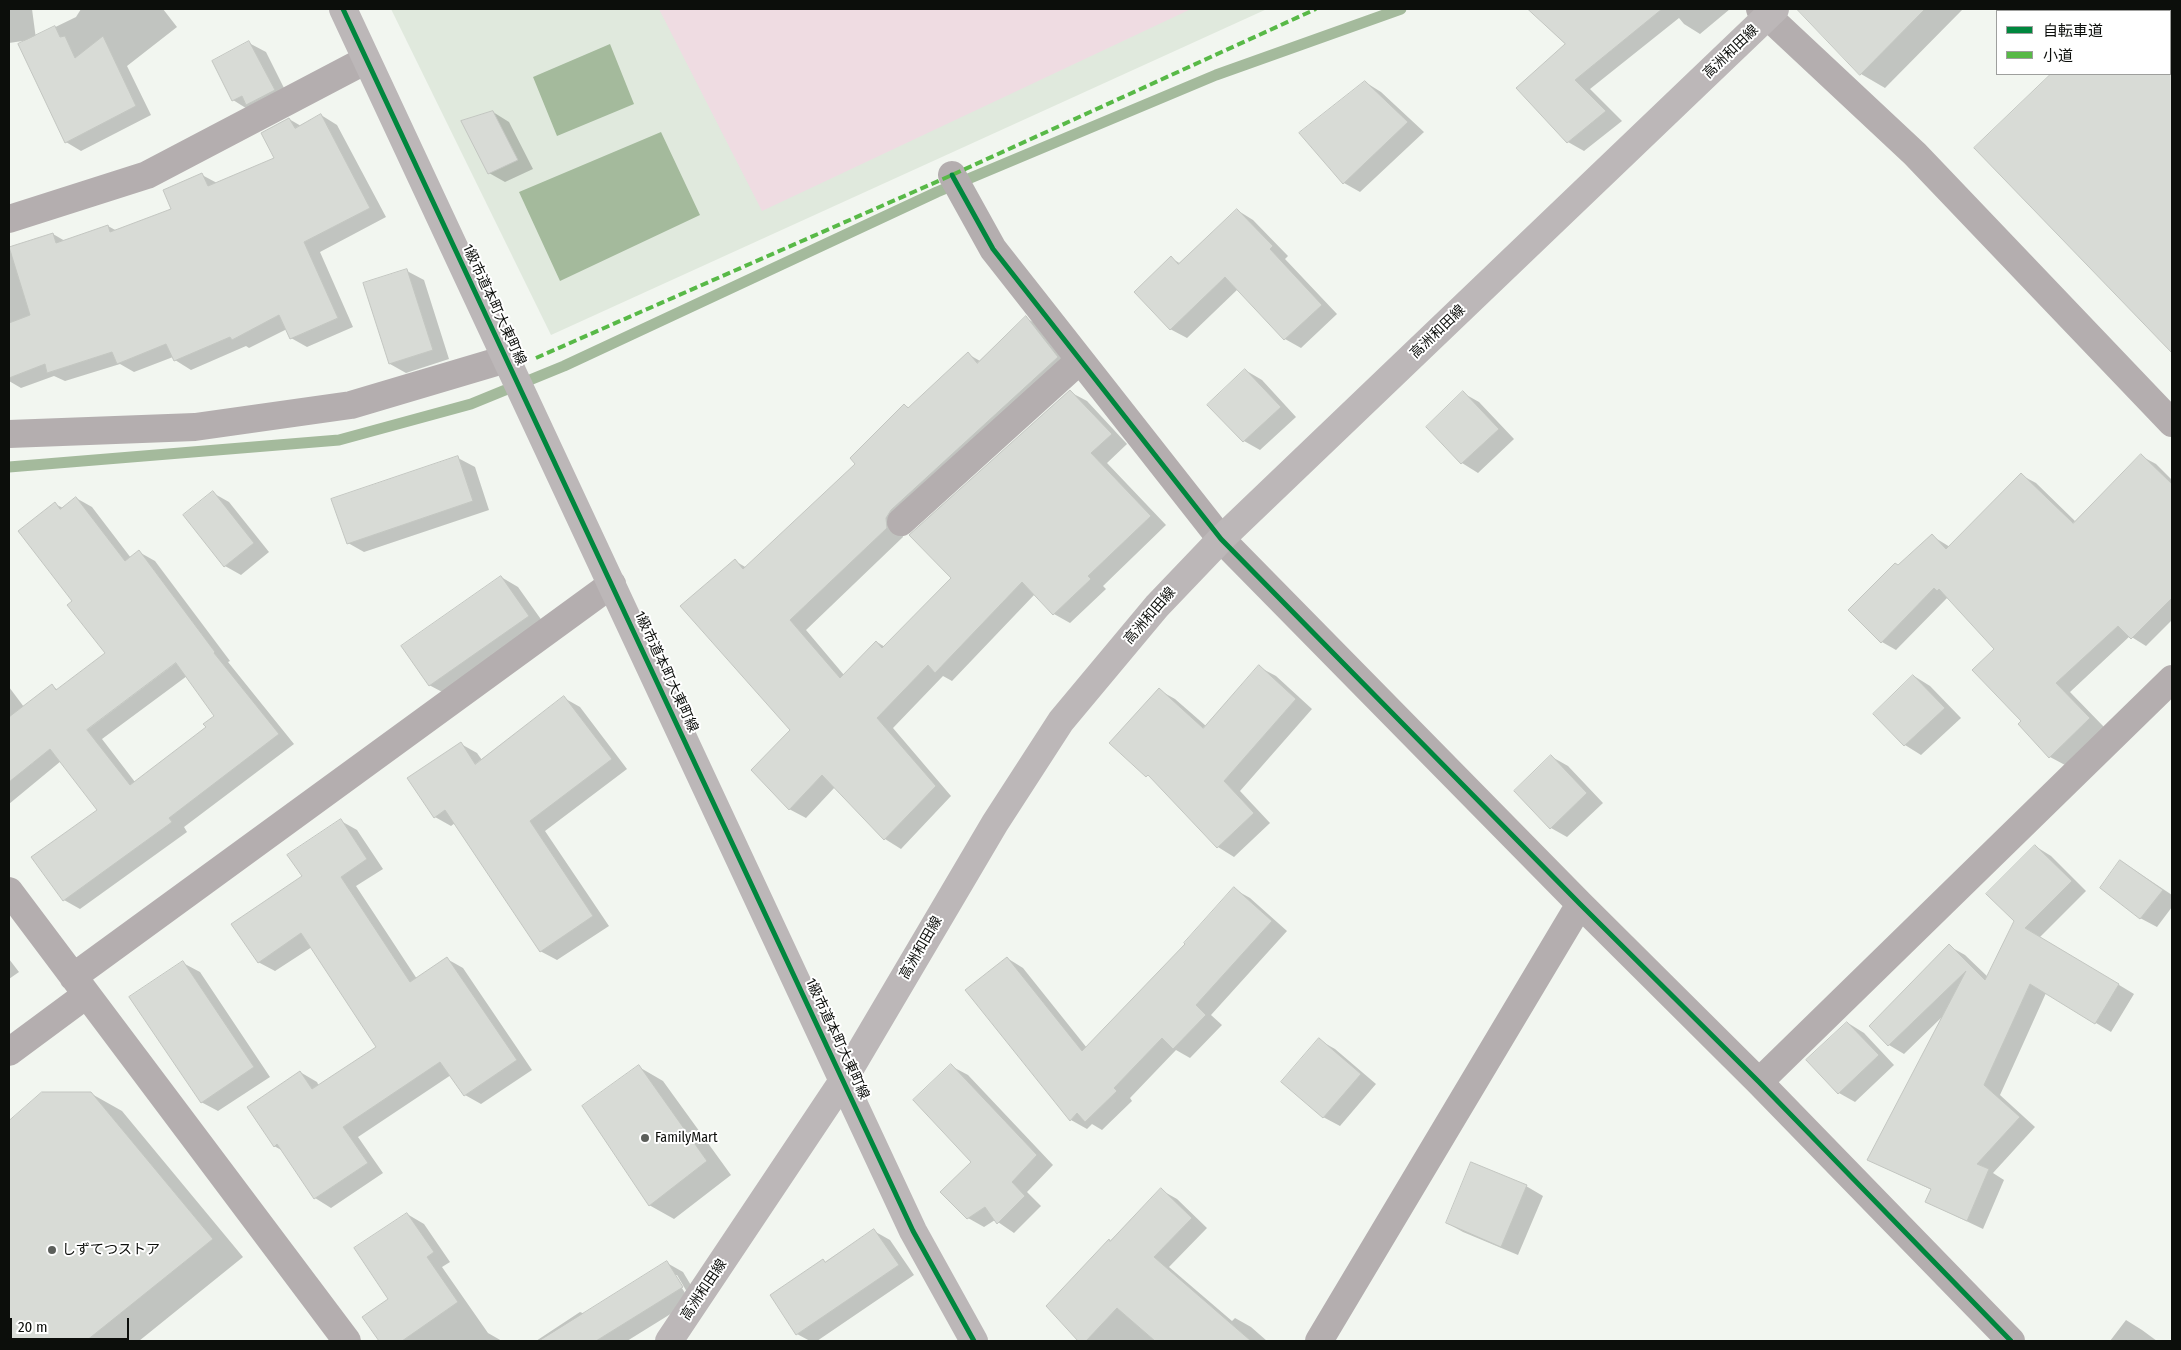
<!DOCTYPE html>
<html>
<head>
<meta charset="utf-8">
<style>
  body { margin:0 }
  #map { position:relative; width:2181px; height:1350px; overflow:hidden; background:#f2f6f0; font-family:"Fira Sans Condensed","Noto Sans JP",sans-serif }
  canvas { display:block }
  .frame { position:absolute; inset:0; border:10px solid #0c0e0b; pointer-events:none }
  .legend { position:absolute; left:1996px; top:10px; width:175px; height:65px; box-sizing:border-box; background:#fff; border:1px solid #9e9f9d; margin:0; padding:6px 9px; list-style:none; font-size:15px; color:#0c0e0b }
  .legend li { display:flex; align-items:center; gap:10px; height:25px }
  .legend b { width:25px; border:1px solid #9e9f9d }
  .scale { position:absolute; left:10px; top:1318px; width:119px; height:22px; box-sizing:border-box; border:2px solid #0c0e0b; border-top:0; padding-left:6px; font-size:15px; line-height:18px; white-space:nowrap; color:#0c0e0b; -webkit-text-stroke:4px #fff; paint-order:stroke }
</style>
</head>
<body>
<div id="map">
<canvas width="2181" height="1350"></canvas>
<div class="frame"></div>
<ul class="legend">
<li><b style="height:6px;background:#00873e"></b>自転車道</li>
<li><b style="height:6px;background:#58b947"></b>小道</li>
</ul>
<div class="scale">20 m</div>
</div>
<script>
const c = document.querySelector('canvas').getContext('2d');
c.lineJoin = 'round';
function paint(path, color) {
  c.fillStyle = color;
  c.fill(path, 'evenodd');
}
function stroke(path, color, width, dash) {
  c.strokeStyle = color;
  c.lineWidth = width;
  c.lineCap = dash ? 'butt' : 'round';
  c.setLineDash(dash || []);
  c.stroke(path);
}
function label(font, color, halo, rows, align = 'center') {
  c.font = font + ' "Fira Sans Condensed","Noto Sans JP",sans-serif';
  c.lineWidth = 4;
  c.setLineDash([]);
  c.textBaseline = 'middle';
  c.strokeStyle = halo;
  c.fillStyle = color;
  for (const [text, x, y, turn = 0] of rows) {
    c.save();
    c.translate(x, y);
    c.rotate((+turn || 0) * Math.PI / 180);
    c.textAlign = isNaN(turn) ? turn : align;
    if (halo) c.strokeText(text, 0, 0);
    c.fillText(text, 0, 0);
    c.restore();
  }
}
const built = new Path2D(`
  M391 9H1267L551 335Z`);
const green = new Path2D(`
  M659 9H1191L762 211Z`);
const water = new Path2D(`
  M610 44 634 104 557 136 533 77Z
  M661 132 700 215 560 281 519 192Z`);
const shadow = new Path2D(`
  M9 9H32L36 39 9 43Z
  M81 9H163L177 27 127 66 151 115 81 151 66 142 39 35 76 17Z
  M1530 9H1730L1700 34 1684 24 1679 18 1590 89 1622 121 1584 151 1568 142 1566 44Z
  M1812 9H1963L1885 88 1861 74 1812 22Z
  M2119 9H2172V351L1976 148 2053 74H2170V11H2117Z
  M249 43 266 52 290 100 249 110 233 100Z
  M1365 82 1381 92 1424 132 1360 192 1344 183 1300 133Z
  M493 112 509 122 533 169 505 182 489 173Z
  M321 115 337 125 386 217 320 252 353 327 307 347 291 338 287 329 249 348 246 346 191 370 175 360 173 357 134 372 120 364 65 381 54 376 21 388 9 381V249L53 234 65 241 108 226 117 231 173 209 202 175 217 183 276 158 289 119 301 126Z
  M1237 210 1253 220 1288 256 1285 259 1337 314 1301 348 1285 339 1238 289 1187 338 1170 329 1171 258 1181 264Z
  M407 271 424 280 449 359 406 373 390 364Z
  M1026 318 1042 327 1074 367 902 527 903 537 806 630 844 675 877 642 885 647 953 578 1070 392 1087 401 1127 444 1107 463 1166 525 1103 586 1106 589 1070 623 1054 614 1035 594 952 681 943 676 893 728 951 796 901 849 885 839 835 787 806 818 789 809 792 730 735 561 747 568 856 464 904 405 910 408 968 354 980 361Z
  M1245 370 1262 380 1296 417 1260 450 1244 441Z
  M1463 393 1479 402 1514 439 1478 473 1462 463 1427 427Z
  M2141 456 2156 464 2172 480V620L2146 646 2130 636 2070 692 2104 727 2065 765 2050 757 2023 721 1996 649 1948 597 1896 650 1882 642 1898 566 1932 536 1950 547 2021 475 2036 483 2076 522Z
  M458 458 475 467 489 510 364 552 348 543Z
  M213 493 229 502 269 552 241 575 225 566Z
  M76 498 92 507 131 558 139 552 155 561 230 661 228 662 294 744 184 827 187 832 80 909 64 900 98 810 61 761 9 804V687L24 707 52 686 58 690 107 653 74 601 55 504 63 508ZM187 676 216 716 207 727 135 782 102 739Z
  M501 577 518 587 545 625 446 694 429 685Z
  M1259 667 1276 676 1312 709 1240 791 1270 823 1234 857 1218 847 1155 781 1111 743 1159 690 1175 699 1206 726Z
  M1914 676 1930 686 1961 718 1921 755 1905 745 1874 714Z
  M564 698 580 707 627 769 545 831 609 926 557 960 540 951 455 823 451 826 435 817 461 744 477 753 482 760Z
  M1552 757 1568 766 1603 803 1567 837 1551 828Z
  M341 821 357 830 383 869 356 886 417 979 447 959 463 968 532 1070 481 1104 465 1095 451 1075 358 1137 383 1173 331 1208 315 1198 283 1151 274 1146 300 1072 317 1082 319 1086 378 1047 312 947 275 971 258 962 303 877Z
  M2035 846 2051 856 2086 891 2040 937 2134 994 2111 1032 2046 993 2000 1095 2035 1127 1993 1173 2004 1180 1983 1229 1926 1202 1932 1190 1868 1160 1942 1017 1904 1054 1889 1045 1949 946 1965 955 1988 977 2016 921Z
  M2121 861 2172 895V907L2157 927 2140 918Z
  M1234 889 1250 898 1287 931 1211 1015 1222 1025 1190 1058 1176 1050 1130 1098 1132 1101 1102 1130 1092 1124 1087 1129 1071 1120 1007 958 1023 968 1087 1048 1187 944Z
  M9 959 19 972 9 979Z
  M183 963 200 972 270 1077 218 1111 201 1102Z
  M1848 1023 1864 1033 1894 1065 1855 1102 1839 1093Z
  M1319 1040 1335 1049 1376 1084 1340 1126 1323 1117Z
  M951 1066 968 1075 1053 1165 1027 1192 1041 1206 1014 1233 995 1220 984 1227 968 1218 973 1162Z
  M639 1067 663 1081 731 1175 674 1219 649 1205Z
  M42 1093H90L122 1111 243 1257 139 1341H9V1123Z
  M1526 1186 1543 1196 1518 1255 1463 1232 1447 1223Z
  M1161 1190 1177 1199 1207 1228 1169 1267 1232 1321 1235 1318 1251 1327 1267 1341H1079L1047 1306Z
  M407 1214 424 1224 450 1262 442 1267 488 1333 502 1341H381L363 1317 389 1299Z
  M874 1231 890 1240 914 1275 817 1341H810L797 1334 771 1296 823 1261 826 1263Z
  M667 1263 683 1272 698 1297 627 1341H536L580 1312 585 1314ZM674 1275H677L687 1292 685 1293Z
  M2126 1320 2142 1330 2157 1341H2110Z`);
const stream = new Path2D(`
  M9 467 339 440 471 404 564 366 937 192 1216 75 1401 9`);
const building = new Path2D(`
  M1528 9H1662L1575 80 1606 111 1567 143 1516 88 1565 44Z
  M1797 9H1925L1860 75Z
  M55 26 60 37 65 36 75 58 103 36 136 106 65 143 18 44Z
  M249 41 275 90 246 105 242 96 232 101 212 61Z
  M2051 74H2172V353L1974 148Z
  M1365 81 1408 122 1343 184 1299 133Z
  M493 111 518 160 488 174 461 121Z
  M321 114 370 208 304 242 338 318 290 339 279 315 232 340 230 337 174 361 166 344 117 364 112 352 47 373 45 364 9 378V323L30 315 9 247 53 233 56 243 108 225 110 232 171 209 163 190 202 173 208 186 274 158 261 133 289 118 295 128Z
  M1237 209 1273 246 1270 249 1322 305 1284 340 1225 277 1170 330 1134 292 1171 256 1178 264Z
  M407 269 433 350 389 364 363 283Z
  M1026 316 1058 357 891 510 886 518 887 528 790 620 840 678 876 641 882 648 951 578 909 535 1070 390 1112 434 1091 453 1151 516 1088 576 1091 579 1053 615 1022 582 935 673 928 665 877 718 936 786 884 840 822 775 789 810 751 770 790 730 680 606 735 559 743 569 855 464 850 458 904 404 908 408 968 352 977 363Z
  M1245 369 1281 407 1243 442 1207 405Z
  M1463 391 1499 429 1461 464 1426 427Z
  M2141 454 2172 484V598L2131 639 2118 626 2056 683 2090 718 2049 758 2018 724 2021 721 1972 670 1994 649 1939 589 1937 591 1934 588 1881 643 1848 610 1895 563 1898 565 1932 534 1946 549 2021 473 2073 523Z
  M458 456 473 501 347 544 331 499Z
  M213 491 254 543 224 567 183 515Z
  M76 497 125 561 139 550 215 652 214 653 279 734 169 818 172 822 63 901 31 857 97 810 50 749 9 782V717L52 684 56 690 105 653 67 605 72 601 18 531 55 502 60 509ZM176 663 214 716 203 724 206 727 130 785 87 730Z
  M501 576 529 616 429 686 401 646Z
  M1259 665 1296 699 1224 781 1254 813 1217 848 1148 775 1146 777 1109 743 1159 688 1203 728Z
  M1913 675 1945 708 1904 746 1873 714Z
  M564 696 612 759 530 821 593 916 540 952 445 810 434 818 407 778 461 742 475 764Z
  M1551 755 1587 793 1550 829 1514 791Z
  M341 819 367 859 341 877 410 982 447 957 517 1060 464 1096 440 1062 343 1127 368 1163 314 1199 277 1144 274 1147 247 1107 300 1071 312 1089 376 1047 301 933 258 963 231 924 302 876 287 855Z
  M2035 845 2072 881 2025 928 2119 984 2095 1024 2030 984 1984 1085 2020 1117 1977 1164 1989 1169 1967 1221 1925 1202 1931 1189 1867 1160 1966 971 1888 1046 1869 1026 1949 944 1985 980 2014 921 1986 894Z
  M2120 860 2163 890 2140 919 2100 888Z
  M1234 887 1272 921 1196 1005 1206 1015 1173 1049 1162 1038 1114 1088 1117 1091 1085 1122 1077 1113 1070 1121 965 990 1007 957 1082 1051 1185 944 1184 943Z
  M183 961 254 1067 201 1103 129 997Z
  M1847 1022 1879 1055 1838 1094 1806 1060Z
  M1319 1038 1361 1074 1323 1118 1281 1082Z
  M951 1064 1037 1155 1012 1182 1025 1196 997 1224 985 1207 967 1219 940 1192 971 1162 913 1100Z
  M639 1065 707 1161 649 1206 582 1106Z
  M42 1092H91L213 1239 86 1341H9V1121Z
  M1471 1162 1527 1185 1501 1247 1446 1223Z
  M1161 1188 1192 1218 1154 1257 1251 1341H1155L1117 1308 1086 1341H1078L1046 1306 1109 1239 1110 1241Z
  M407 1213 434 1252 427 1257 458 1302 402 1341H379L362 1317 388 1299 354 1248Z
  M874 1229 899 1265 796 1335 770 1295 823 1259 825 1262Z
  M667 1261 683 1287 596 1341H539Z`);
const street = new Path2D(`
  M1760 9 1915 154 2172 423
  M952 175 993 249 1221 539 1580 904 1759 1082 2011 1341
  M9 219 147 175 366 60
  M9 434 195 427 351 405 506 359
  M901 522 1080 360
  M9 891 347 1341
  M73 977 612 584
  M9 1052 86 995
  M1759 1082 2172 679
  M1319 1341 1580 904`);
const secondary = new Path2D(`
  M343 9 913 1231 974 1341
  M669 1341 844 1079 995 823 1061 721 1157 606 1221 539 1775 9`);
const quiet = new Path2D(`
  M536 358 952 175 1316 9`);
const cycleway = new Path2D(`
  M343 9 913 1231 974 1341
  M952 175 993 249 1221 539 1580 904 1759 1082 2011 1341`);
const markers = [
  [645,1138,5,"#5c5f5b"],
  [52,1250,5,"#5c5f5b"]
];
const streetNames = [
  ["高洲和田線",1731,52,-44],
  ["1級市道本町大東町線",494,305,65],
  ["高洲和田線",1438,332,-44],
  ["高洲和田線",1150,616,-49],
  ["1級市道本町大東町線",666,672,65],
  ["高洲和田線",921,948,-60],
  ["1級市道本町大東町線",837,1039,65],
  ["高洲和田線",704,1290,-56]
];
const poiNames = [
  ["FamilyMart",655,1138],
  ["しずてつストア",62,1250]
];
paint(built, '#e0e9dd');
paint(green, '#efdce2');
paint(water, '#a4ba9c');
paint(shadow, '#0003');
stroke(stream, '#a4ba9c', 11);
paint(building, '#d8dbd6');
stroke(building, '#c3c6c1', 1);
stroke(street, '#b4aeaf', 28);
stroke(secondary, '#bcb7b8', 28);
stroke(quiet, '#58b947', 4, [8, 4]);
stroke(cycleway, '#00873e', 5);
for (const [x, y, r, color] of markers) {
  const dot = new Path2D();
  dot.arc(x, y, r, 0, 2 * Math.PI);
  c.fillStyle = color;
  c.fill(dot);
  stroke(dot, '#fff', 2);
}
label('14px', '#0c0e0b', '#fff', streetNames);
label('14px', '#0c0e0b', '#fff', poiNames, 'left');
</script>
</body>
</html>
